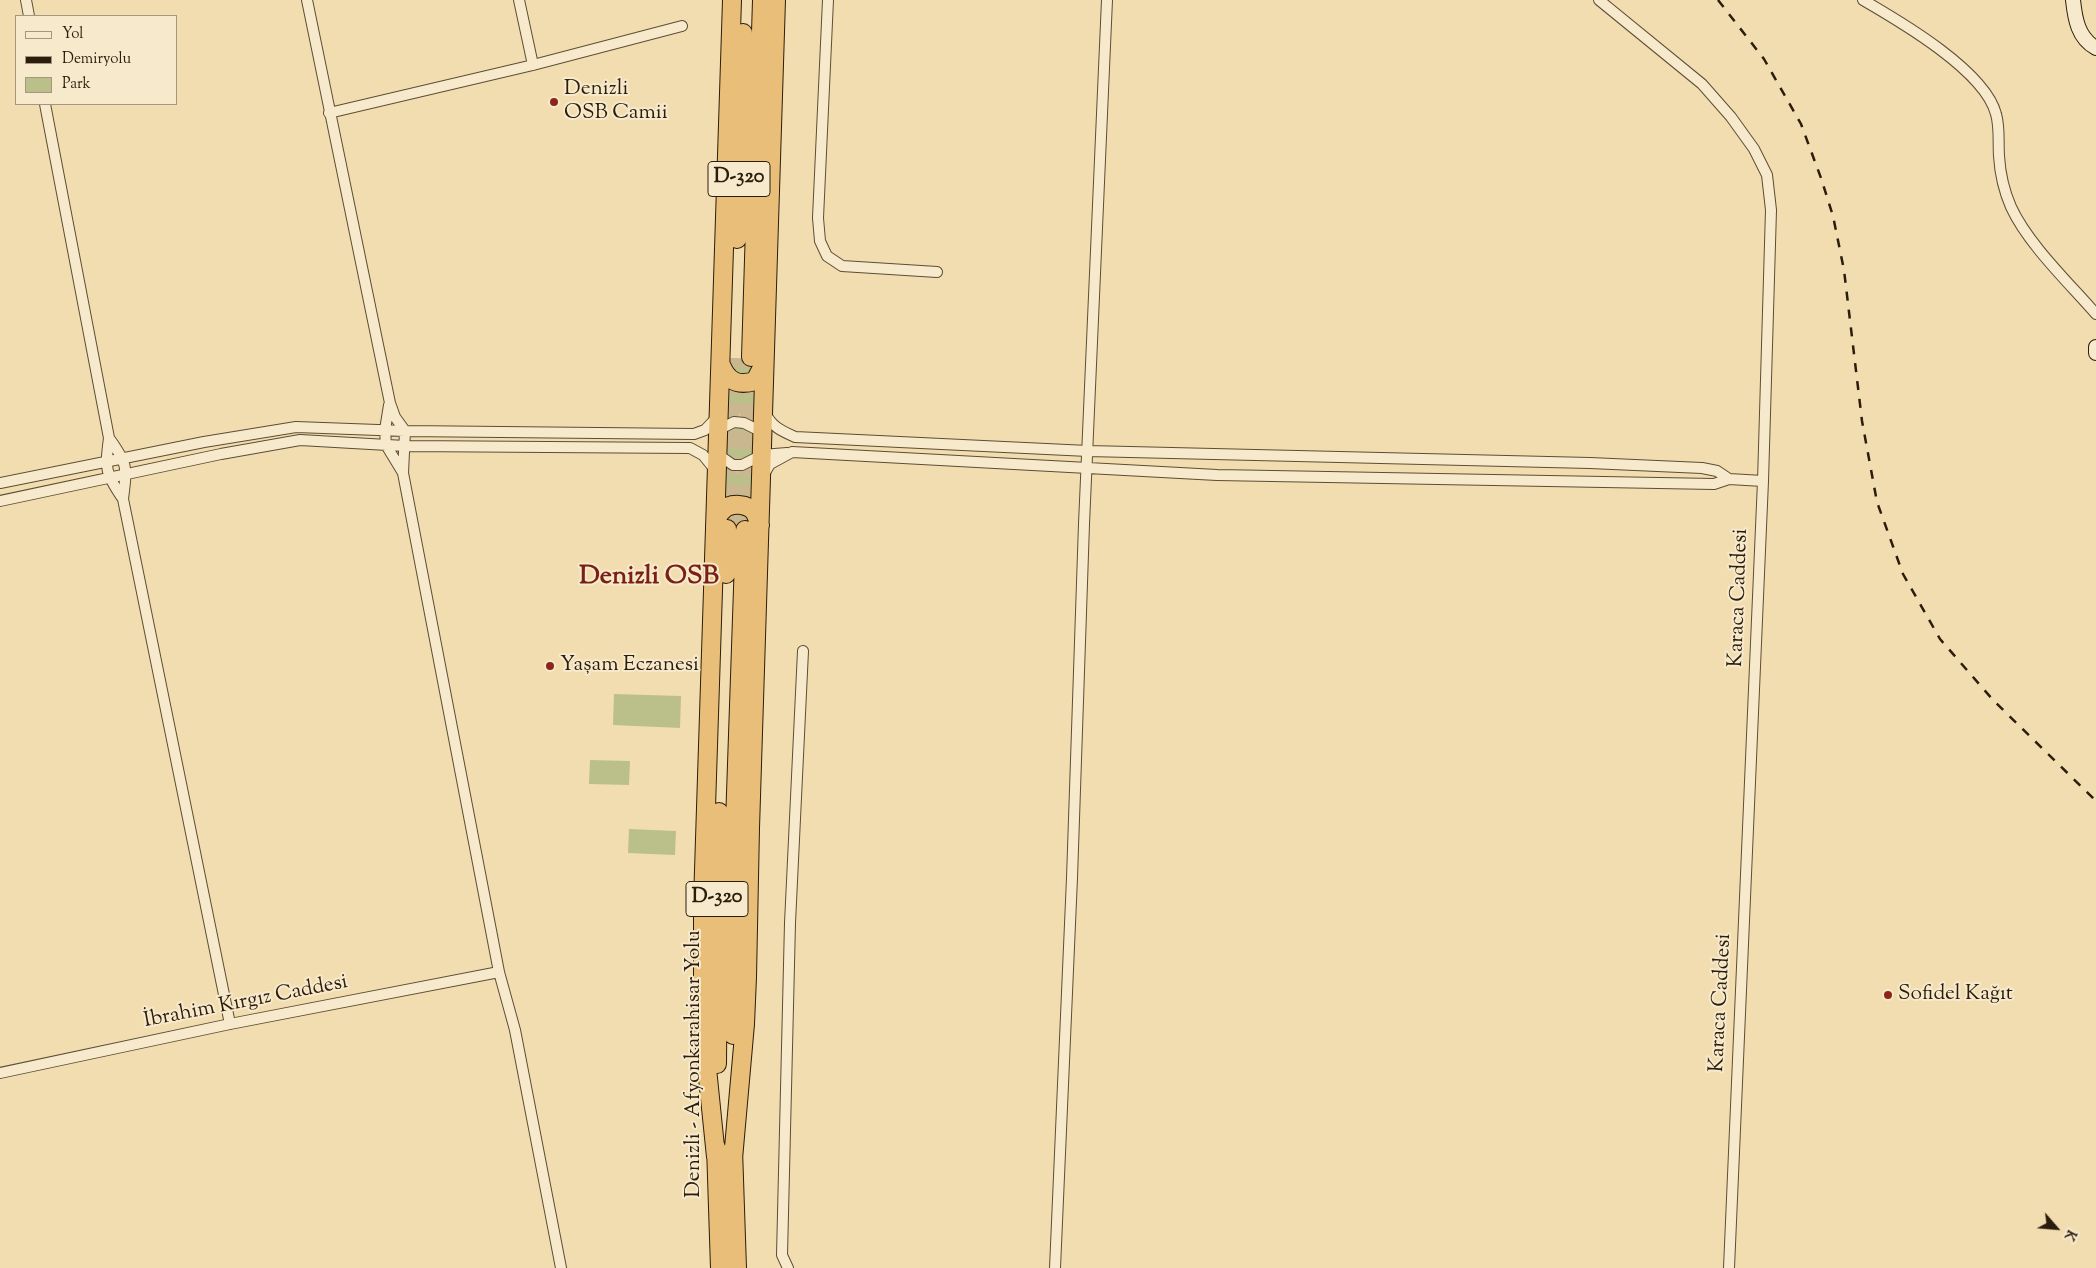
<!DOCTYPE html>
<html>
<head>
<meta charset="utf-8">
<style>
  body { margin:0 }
  #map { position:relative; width:2096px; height:1268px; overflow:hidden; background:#f2ddb1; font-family:"Sorts Mill Goudy",serif }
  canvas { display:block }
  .legend { position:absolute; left:15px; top:15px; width:162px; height:90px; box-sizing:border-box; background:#f7e9cc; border:1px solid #a5977f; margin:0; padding:6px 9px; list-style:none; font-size:15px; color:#2b1d0b }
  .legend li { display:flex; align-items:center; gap:10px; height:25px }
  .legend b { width:25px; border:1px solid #a5977f }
  .north { position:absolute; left:2031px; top:1203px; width:50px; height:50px; -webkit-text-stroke:4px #f7e9cc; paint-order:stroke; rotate:117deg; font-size:14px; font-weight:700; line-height:20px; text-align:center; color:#2b1d0b }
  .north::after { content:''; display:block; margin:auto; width:18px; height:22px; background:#2b1d0b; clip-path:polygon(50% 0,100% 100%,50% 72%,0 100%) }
</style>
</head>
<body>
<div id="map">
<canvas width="2096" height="1268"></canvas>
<ul class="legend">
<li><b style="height:6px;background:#f7e9cc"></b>Yol</li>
<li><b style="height:6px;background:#2b1d0b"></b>Demiryolu</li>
<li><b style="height:14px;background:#bbc08b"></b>Park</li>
</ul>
<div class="north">K</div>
</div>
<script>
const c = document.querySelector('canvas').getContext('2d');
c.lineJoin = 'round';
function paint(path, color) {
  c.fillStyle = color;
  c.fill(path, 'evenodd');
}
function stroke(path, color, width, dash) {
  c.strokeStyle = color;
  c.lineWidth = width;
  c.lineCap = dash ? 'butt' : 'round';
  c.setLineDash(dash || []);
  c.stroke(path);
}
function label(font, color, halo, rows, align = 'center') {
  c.font = font + ' "Sorts Mill Goudy",serif';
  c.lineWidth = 4;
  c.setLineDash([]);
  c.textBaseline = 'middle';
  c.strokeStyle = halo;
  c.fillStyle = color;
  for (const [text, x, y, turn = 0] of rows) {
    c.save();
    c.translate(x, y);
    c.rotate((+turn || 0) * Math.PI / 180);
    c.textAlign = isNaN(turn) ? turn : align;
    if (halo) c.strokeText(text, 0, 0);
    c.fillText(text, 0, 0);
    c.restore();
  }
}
const green = new Path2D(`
  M726 358 760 360 757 372 739 379Z
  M759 383 758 414H725V384Z
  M724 443a16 16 0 1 1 32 0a16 16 0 1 1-32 0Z
  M722 474H756L755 507 721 505Z
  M729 512H747L753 530 721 529Z
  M614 694 681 696 680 728 613 725Z
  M590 760 630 761 629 785 589 784Z
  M629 829 676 831 675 855 628 853Z`);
const highwayTunnel = new Path2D(`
  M727 529 732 358
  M745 530 751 357`);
const street = new Path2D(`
  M26 0 29 16
  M307 0 390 403 395 417 405 431 403 473 499 972 515 1030 561 1268
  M519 0 533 65
  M828 0 818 218 820 241 827 256 842 266 937 272
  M1599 0 1702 84 1731 117 1754 149 1767 175 1771 210 1763 481 1729 1268
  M1863 0C1901 22 1985 71 1996 114 2000 128 1998 142 1999 156 2000 173 2004 191 2011 207 2028 244 2069 283 2096 314
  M45 104 109 438C105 469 105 473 123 499
  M329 113 533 65 682 26
  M389 405 385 430 386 445 403 473
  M766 414C772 427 782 431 795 437L1088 451 1590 463 1702 468 1717 471 1729 479
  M716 431 734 422 744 423 764 433
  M109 438C128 464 127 467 123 499L230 1024
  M716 453 733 465H742L762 455 787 453
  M763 476 770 464 792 452 1217 475 1714 484 1729 479 1763 481
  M0 483 204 442 296 427 405 431 694 434 705 430 719 415
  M0 501 221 454 300 440 405 446 690 448 703 455 716 471
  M0 1073 230 1024 499 972
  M788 1268 782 1255 790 923 803 651
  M1055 1268 1072 878 1084 524 1107 0`);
const secondary = new Path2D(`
  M2073 0C2075 19 2078 38 2096 48
  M2096 347V353`);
const highway = new Path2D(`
  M737 239 743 33
  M751 357 762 0
  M721 365C728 382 738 386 755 381L764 364
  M715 526C717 521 718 514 722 511 730 502 748 503 755 513 757 517 758 522 760 525
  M726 574 727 529
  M733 1035V881L745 530
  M717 1064 719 812
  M716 1147 720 1268
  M733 1149 737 1268
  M716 1157 703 1029V901L732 0
  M733 1159 745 1024 747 977 750 828 776 0`);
const rail = new Path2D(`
  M1718 0 1764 59 1801 124 1821 178 1833 216 1844 270 1862 421 1877 502 1903 574 1940 639 1993 700 2096 801`);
const markers = [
  [554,102,5,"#8f2418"],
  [550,666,5,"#8f2418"],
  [1888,995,5,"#8f2418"]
];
const shields = [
  [739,179,62],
  [717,899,62]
];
const shieldNames = [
  ["D-320",739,179],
  ["D-320",717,899]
];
const poiNames = [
  ["Denizli",564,90],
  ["OSB Camii",564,114],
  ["Yaşam Eczanesi",560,666],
  ["Sofidel Kağıt",1898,995]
];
const streetNames = [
  ["Karaca Caddesi",1740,598,-88],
  ["İbrahim Kırgız Caddesi",246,1003,-11],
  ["Karaca Caddesi",1722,1003,-87],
  ["Denizli - Afyonkarahisar Yolu",695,1064,-90]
];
const districtNames = [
  ["Denizli OSB",649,579]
];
paint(green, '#bbc08b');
stroke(highwayTunnel, '#cab790', 18, [18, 9]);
stroke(street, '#5d4d34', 12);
stroke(secondary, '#2b1d0b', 16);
stroke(highway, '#2b1d0b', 20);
stroke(street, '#f7e9cc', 10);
stroke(secondary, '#f7e9cc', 14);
stroke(highway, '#e9be78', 18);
stroke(rail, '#2b1d0b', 2.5, [9, 9]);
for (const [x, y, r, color] of markers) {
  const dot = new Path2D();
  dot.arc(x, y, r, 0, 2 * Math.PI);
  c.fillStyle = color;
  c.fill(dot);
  stroke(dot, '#f7e9cc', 2);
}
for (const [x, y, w] of shields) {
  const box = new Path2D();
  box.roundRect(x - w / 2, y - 17.5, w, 35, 4);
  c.fillStyle = '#f7e9cc';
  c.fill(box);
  stroke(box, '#2b1d0b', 1);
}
label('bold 20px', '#2b1d0b', null, shieldNames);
label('21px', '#2b1d0b', '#f7e9cc', poiNames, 'left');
label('21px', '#2b1d0b', '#f7e9cc', streetNames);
label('bold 26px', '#7a1f14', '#f7e9cc', districtNames);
</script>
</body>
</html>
